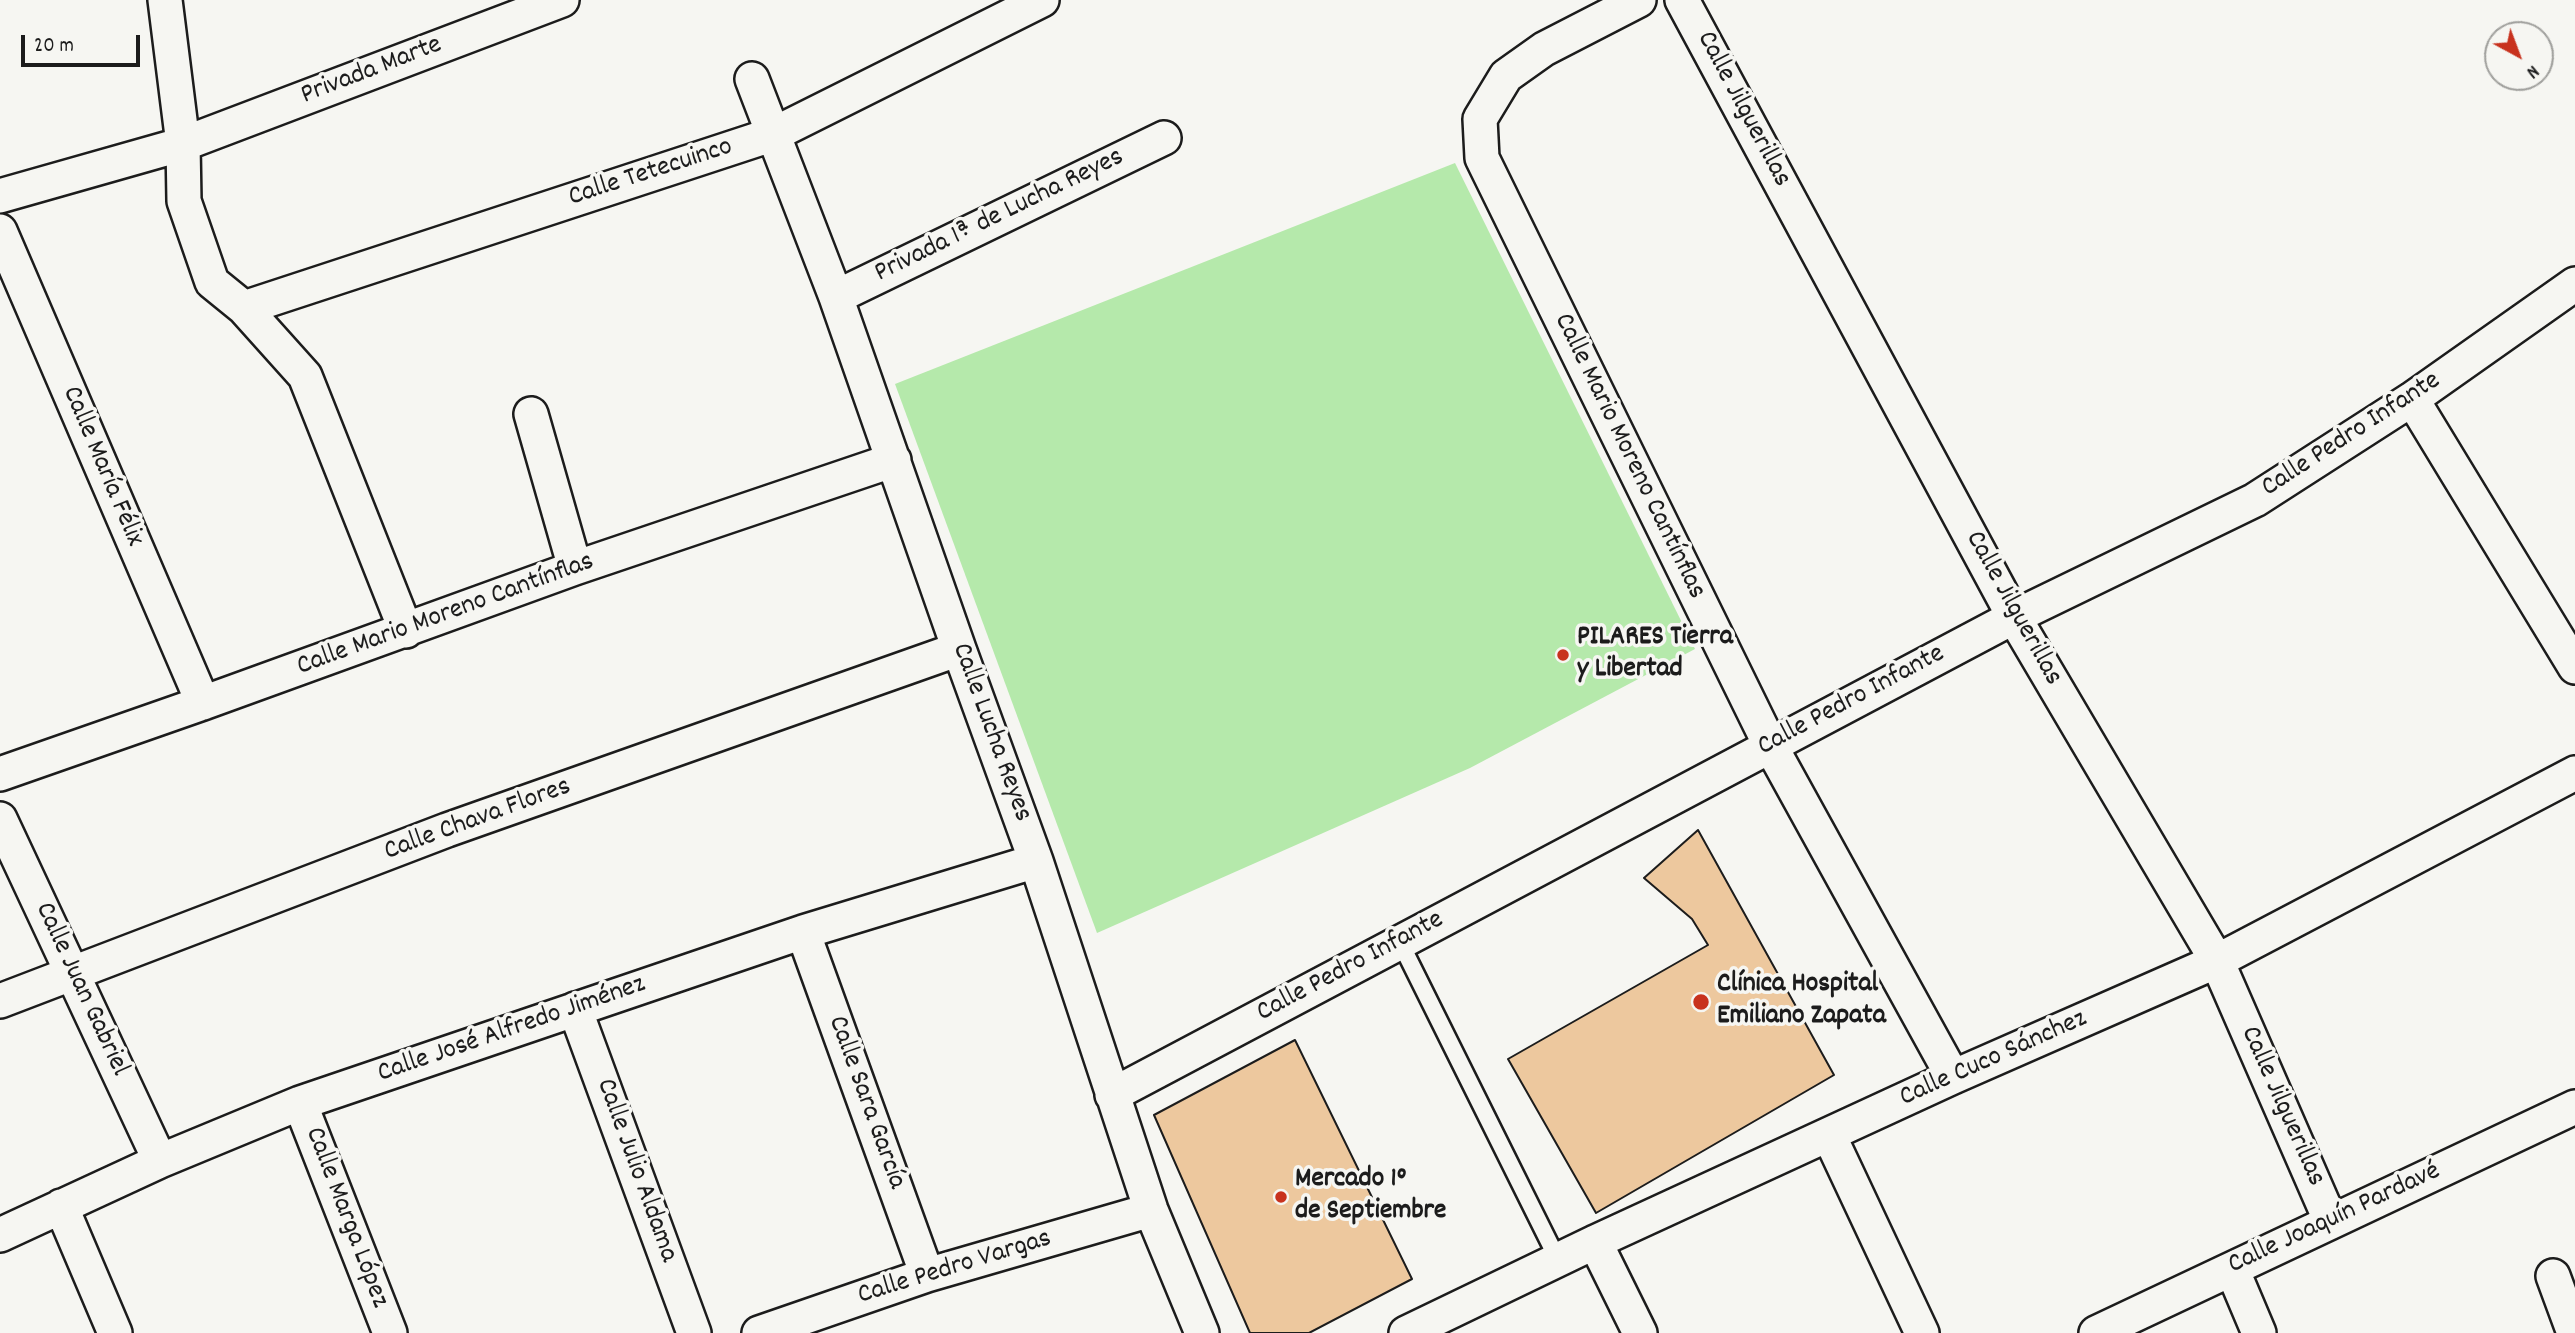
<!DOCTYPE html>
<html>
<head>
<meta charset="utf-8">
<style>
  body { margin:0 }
  #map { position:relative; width:2575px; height:1333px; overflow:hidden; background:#f6f6f2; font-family:Dekko,sans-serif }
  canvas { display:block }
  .north { position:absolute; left:2484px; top:21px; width:70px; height:70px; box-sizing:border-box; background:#f6f6f2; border:2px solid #9f9f9c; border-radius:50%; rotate:139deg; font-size:19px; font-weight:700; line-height:28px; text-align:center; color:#1c1c1c }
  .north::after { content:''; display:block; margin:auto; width:24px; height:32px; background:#c8321e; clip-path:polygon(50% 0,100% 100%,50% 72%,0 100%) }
  .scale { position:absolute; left:21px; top:35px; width:119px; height:32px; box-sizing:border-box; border:4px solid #1c1c1c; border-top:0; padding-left:9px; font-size:21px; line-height:24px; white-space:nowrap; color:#1c1c1c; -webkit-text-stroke:5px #f6f6f2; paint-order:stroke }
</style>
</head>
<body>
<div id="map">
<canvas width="2575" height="1333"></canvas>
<div class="north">N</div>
<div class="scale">20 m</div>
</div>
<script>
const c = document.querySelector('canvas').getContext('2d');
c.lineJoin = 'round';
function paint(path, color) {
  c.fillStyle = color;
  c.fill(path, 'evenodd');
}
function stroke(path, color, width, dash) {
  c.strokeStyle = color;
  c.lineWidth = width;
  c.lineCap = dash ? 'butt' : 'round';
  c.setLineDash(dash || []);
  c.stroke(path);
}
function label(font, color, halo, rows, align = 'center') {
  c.font = font + ' Dekko,sans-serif';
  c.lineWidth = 7;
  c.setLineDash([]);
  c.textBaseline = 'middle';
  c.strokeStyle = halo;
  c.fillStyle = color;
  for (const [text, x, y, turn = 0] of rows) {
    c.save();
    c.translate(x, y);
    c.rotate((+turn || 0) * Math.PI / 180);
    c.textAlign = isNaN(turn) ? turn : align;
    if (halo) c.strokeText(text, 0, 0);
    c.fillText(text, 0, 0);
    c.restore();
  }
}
const green = new Path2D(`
  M1455 163 1695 649 1470 768 1097 933 895 384Z`);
const building = new Path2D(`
  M1698 830 1834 1075 1596 1213 1508 1059 1708 945 1692 919 1644 878Z
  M1295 1040 1412 1279 1309 1333H1250L1154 1115Z`);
const service = new Path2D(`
  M1400 942 1558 1260`);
const minor = new Path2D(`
  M165 0 183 144 184 201 212 282 244 308 305 376 406 631
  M1639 0 1544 49 1506 76 1480 119 1482 158 1770 745 1953 1077
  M1682 0 2014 617 2217 961 2331 1222
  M752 79 836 297 959 649 1036 861 1151 1210 1202 1333
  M0 196 183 144 562 0
  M0 231 203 703
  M836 297 1164 138
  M244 308 774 134 1042 0
  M2412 399 2575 667
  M531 414 575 568
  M0 774 203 703 575 568 894 460
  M0 819 160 1161
  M803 932 927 1275
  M0 1001 447 830 959 649
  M575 1009 694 1333
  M1112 1095 2014 617 2255 500 2412 399 2575 284
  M300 1103 390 1333
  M1829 1135 1922 1333
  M61 1206 115 1333
  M0 1235 160 1161 300 1103 803 932 1036 861
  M1595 1242 1640 1333
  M2232 1269 2259 1333
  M2553 1276 2574 1333
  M759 1333 927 1275 1151 1210
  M1406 1333 1595 1242 1953 1077 2217 961 2575 773
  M2096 1333 2575 1107`);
const markers = [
  [1563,655,7,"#c8321e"],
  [1701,1002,9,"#c8321e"],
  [1281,1197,7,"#c8321e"]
];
const streetNames = [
  ["Privada Marte",372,72,-21],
  ["Calle Jilguerillas",1742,110,62],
  ["Calle Tetecuinco",651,174,-18],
  ["Privada 1ª de Lucha Reyes",1000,217,-26],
  ["Calle Pedro Infante",2352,436,-33],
  ["Calle Mario Moreno Cantínflas",1628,457,64],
  ["Calle María Félix",101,467,67],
  ["Calle Jilguerillas",2012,609,61],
  ["Calle Mario Moreno Cantínflas",446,616,-20],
  ["Calle Pedro Infante",1852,702,-28],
  ["Calle Lucha Reyes",990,733,70],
  ["Calle Chava Flores",478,821,-20],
  ["Calle Pedro Infante",1351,968,-28],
  ["Calle Juan Gabriel",80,990,65],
  ["Calle José Alfredo Jiménez",512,1031,-19],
  ["Calle Cuco Sánchez",1994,1060,-24],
  ["Calle Sara García",865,1103,70],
  ["Calle Jilguerillas",2281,1107,66],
  ["Calle Julio Aldama",635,1171,70],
  ["Calle Marga López",345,1218,69],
  ["Calle Joaquín Pardavé",2335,1220,-25],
  ["Calle Pedro Vargas",955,1269,-17]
];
const poiNames = [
  ["PILARES Tierra",1577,639],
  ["y Libertad",1577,671],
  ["Clínica Hospital",1717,986],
  ["Emiliano Zapata",1717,1018],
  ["Mercado 1°",1295,1181],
  ["de Septiembre",1295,1213]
];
paint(green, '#b5e9ab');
paint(building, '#edc89e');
stroke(building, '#1c1c1c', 2);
stroke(service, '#1c1c1c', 21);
stroke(minor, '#1c1c1c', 38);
stroke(service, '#f6f6f2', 16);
stroke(minor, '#f6f6f2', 33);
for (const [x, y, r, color] of markers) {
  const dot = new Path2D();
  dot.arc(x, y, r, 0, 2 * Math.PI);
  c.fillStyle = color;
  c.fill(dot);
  stroke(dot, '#f6f6f2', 2.5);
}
label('28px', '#1c1c1c', '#f6f6f2', streetNames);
label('bold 28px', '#1c1c1c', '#f6f6f2', poiNames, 'left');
</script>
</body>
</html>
